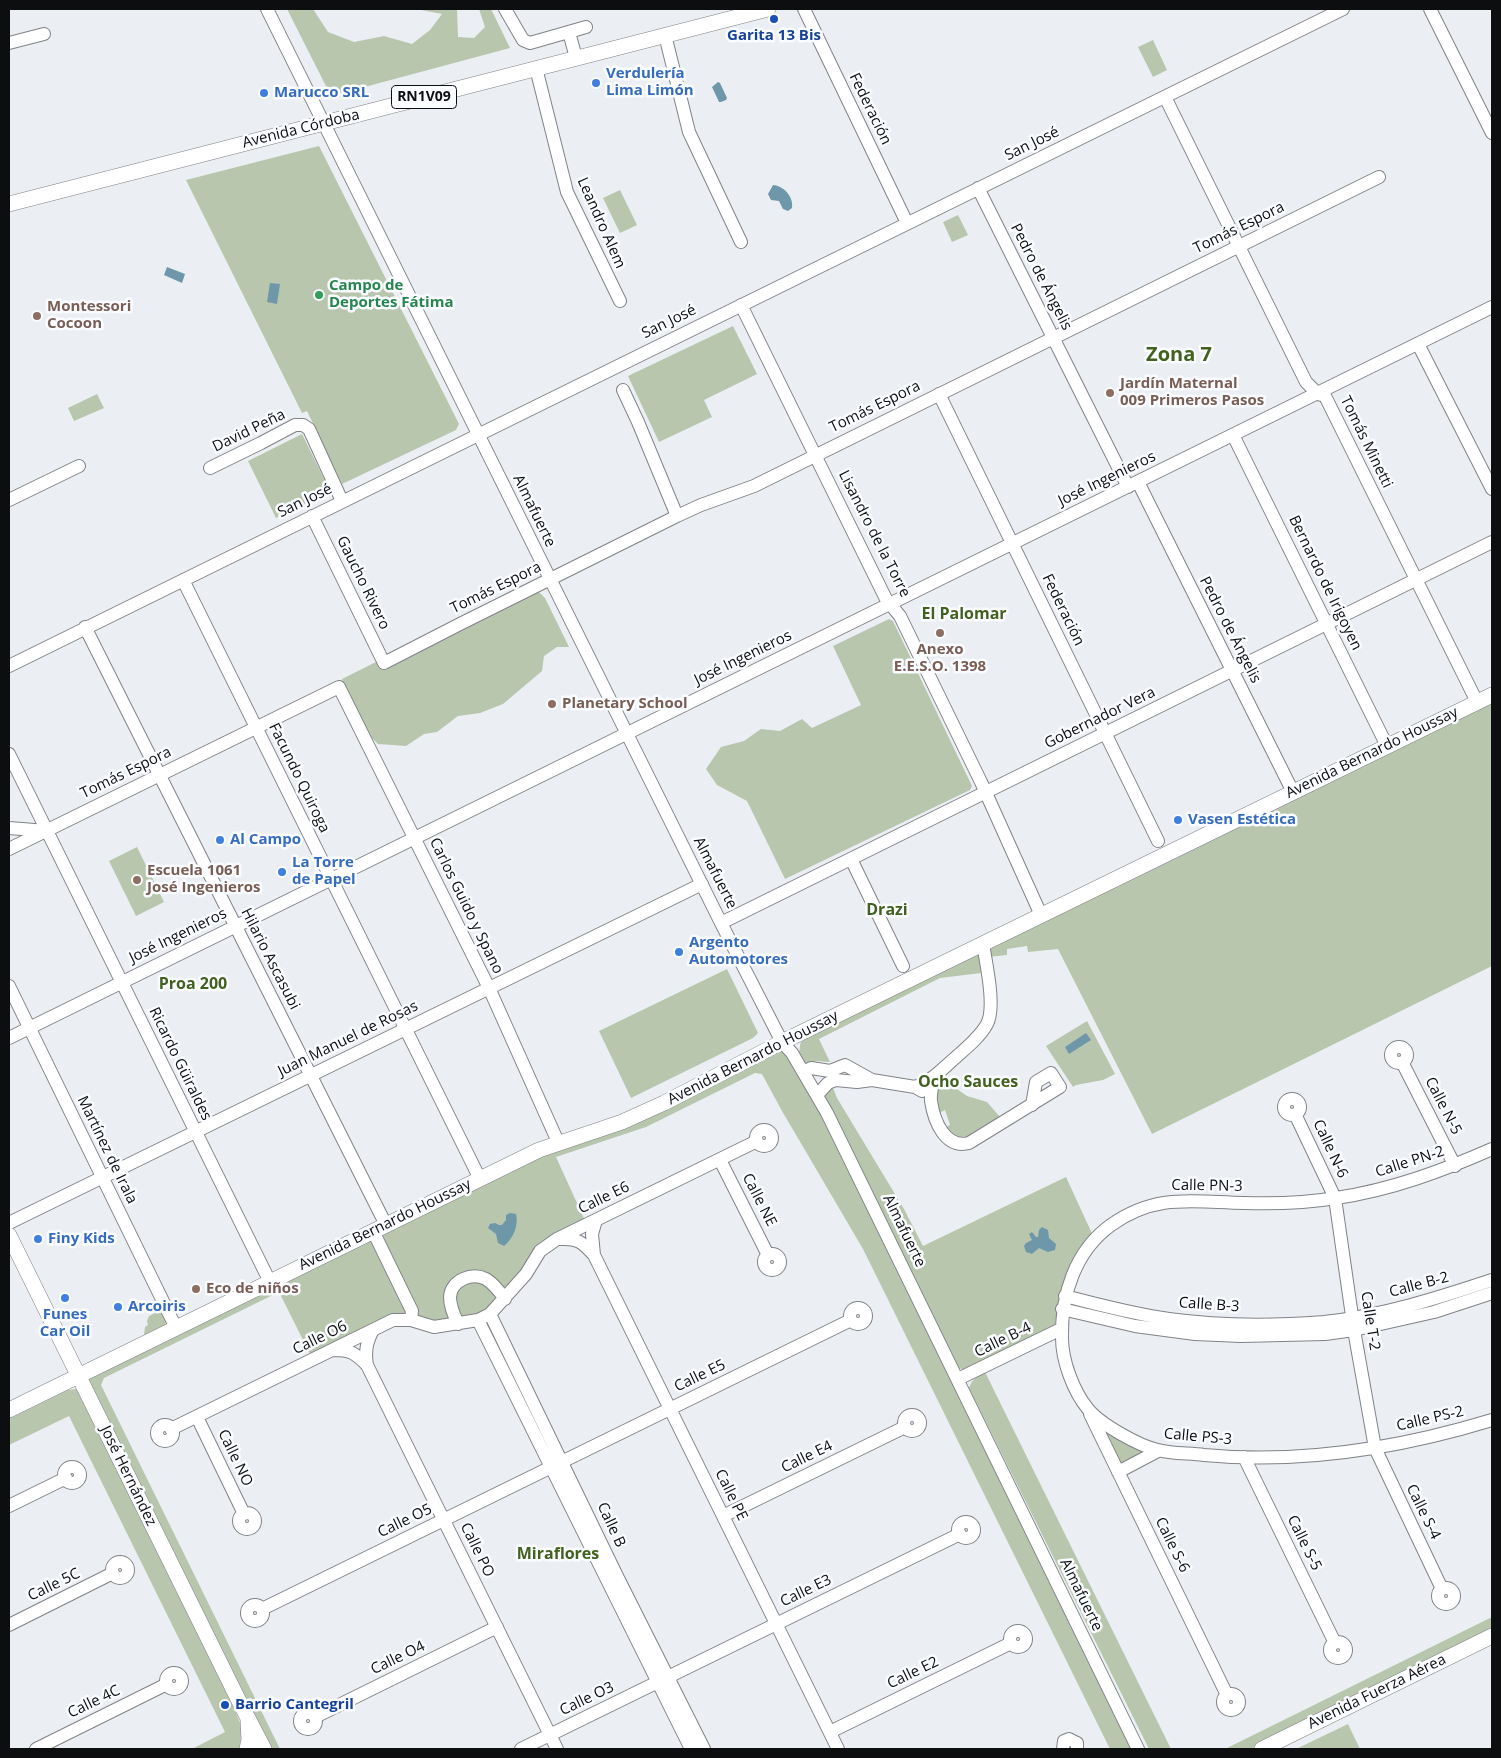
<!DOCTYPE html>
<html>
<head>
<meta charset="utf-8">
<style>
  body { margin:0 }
  #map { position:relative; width:1501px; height:1758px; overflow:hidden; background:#ebeff3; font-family:"Open Sans",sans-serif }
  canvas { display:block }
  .frame { position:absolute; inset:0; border:10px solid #0d0e0f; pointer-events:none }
</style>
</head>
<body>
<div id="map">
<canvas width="1501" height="1758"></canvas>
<div class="frame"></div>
</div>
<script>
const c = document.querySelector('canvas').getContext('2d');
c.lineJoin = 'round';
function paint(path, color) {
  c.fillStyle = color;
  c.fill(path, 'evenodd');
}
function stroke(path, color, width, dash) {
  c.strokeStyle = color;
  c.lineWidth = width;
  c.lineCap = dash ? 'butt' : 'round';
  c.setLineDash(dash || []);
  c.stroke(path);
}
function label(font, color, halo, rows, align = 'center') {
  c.font = font + ' "Open Sans",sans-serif';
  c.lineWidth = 5;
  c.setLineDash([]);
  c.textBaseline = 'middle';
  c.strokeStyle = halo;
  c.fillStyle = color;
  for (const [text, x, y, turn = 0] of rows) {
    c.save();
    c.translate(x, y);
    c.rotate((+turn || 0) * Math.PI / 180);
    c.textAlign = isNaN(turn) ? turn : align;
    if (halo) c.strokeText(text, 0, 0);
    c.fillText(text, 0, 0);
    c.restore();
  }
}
const green = new Path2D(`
  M287 9H313L328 32 354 42 384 36 412 44 430 30 442 14 416 9H457L458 37 474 38 485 27 479 9H491L510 48 331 96Z
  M1153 40 1167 70 1153 77 1138 47Z
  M319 146 459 424 456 430 342 484 307 411 302 413 186 180Z
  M620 190 637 225 620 233 603 198Z
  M958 215 968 235 952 242 943 222Z
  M733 326 757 374 704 400 712 417 659 442 628 376Z
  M97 394 104 408 74 421 68 408Z
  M302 434 330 491 276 518 248 461Z
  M538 591 545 598 569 647H557L544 656 542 671 503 704 480 713 458 716 437 732 424 734 406 746 378 744 372 738 345 688 342 679 378 661Z
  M889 619 893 621 972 786 970 790 785 879 747 801 717 785 706 769 721 747 744 741 761 729 780 731 802 719 812 728 861 705 833 646Z
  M1492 695V966L1152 1134 1058 949 1028 952 1027 946 1007 949V955L988 957 987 946Z
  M137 847 164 902 136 916 109 861Z
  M978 951 981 973 940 978 819 1039 830 1062 815 1061 814 1064 801 1061 799 1053 801 1039Z
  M727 969 758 1033 753 1038 631 1098 599 1031Z
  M1087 1021 1115 1074 1103 1080 1076 1085 1073 1087 1046 1046Z
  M782 1042 792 1053 1138 1749H1110L863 1249 782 1111 762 1074 755 1073 646 1127 556 1157 587 1225 557 1239 490 1314 581 1500 478 1320 449 1325 393 1320 313 1360 279 1292 104 1378 101 1385 280 1749H247L249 1729 78 1376Z
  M941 1078 967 1096 987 1102 1000 1117 967 1137 954 1136 944 1128 950 1125 945 1110 939 1113C937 1100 934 1090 941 1078Z
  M833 1084V1088L837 1098 904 1209 923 1246 1066 1177 1095 1240 1065 1296 1168 1319 1323 1322 1492 1280V1293L1434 1312 1241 1336 1062 1309 1061 1329 964 1370 959 1368 824 1099V1093Z
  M159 1311 161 1312 166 1322 165 1325 144 1335 145 1327 148 1325 147 1321 149 1316Z
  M985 1372 1171 1749H1149L969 1388C972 1379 977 1376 985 1372Z
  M76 1389 80 1392 222 1681 243 1729 242 1749H192L225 1732 69 1416 9 1445V1419L68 1390Z
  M1088 1409 1158 1451 1118 1472Z
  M1492 1617V1633L1255 1749H1225Z
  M1348 1724 1360 1749H1296Z`);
const water = new Path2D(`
  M718 82 720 83 727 98 726 100 721 102H719L712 87Z
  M773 185C784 186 794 197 792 208L788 211 783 209 779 201 771 200 768 194Z
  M167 267 185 274 182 283 164 275Z
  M270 283 280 284 277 304 267 302Z
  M1086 1033 1091 1040 1069 1054 1065 1047Z
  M510 1213 516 1214C519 1225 513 1239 504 1246L498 1243 496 1234 488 1228 490 1224 495 1223 499 1225H502L506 1220V1215Z
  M1042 1227 1048 1230 1049 1238 1056 1244 1055 1250 1048 1252 1039 1248 1032 1254 1026 1252 1024 1246 1026 1243 1032 1240 1029 1234 1032 1232 1036 1237H1038L1039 1230Z`);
const minor = new Path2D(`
  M267 9 721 923 782 1042 792 1053 827 1113 1138 1749
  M505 9 523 40 530 43 586 27
  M804 9 907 223
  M1430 9 1492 133
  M569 32 576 58
  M665 35 689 132 741 242
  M9 43 44 34
  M536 68 567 192 620 301
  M1165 97 1306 382 1318 394 1325 396 1477 702
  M978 188 1128 487
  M741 305 886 599 900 616 981 782 1041 915
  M1418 344 1492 489
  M623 390 638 422 677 516
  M939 394 1158 841
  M1233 435 1387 746
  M210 468 261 443 295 425H303L309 429 342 501
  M1138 482 1293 792
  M9 500 79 466
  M312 516 384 663 460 624 677 516 701 505 754 486 1379 177
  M183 580 480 1179
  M85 627 386 1225
  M9 666 1343 9
  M9 754 270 1282
  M9 828 47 831
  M9 849 339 687 489 988 558 1142
  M851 859 903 966
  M721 923 1492 542
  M9 986 176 1328
  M9 1038 1492 307
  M1391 1055a8 8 0 1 1 16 0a8 8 0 1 1-16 0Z
  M1402 1062 1455 1166
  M803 1072 811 1068 830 1071 845 1065 872 1080
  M934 1078C933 1085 930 1094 931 1101 934 1121 945 1149 969 1143L1060 1087 1051 1073 1036 1082 1032 1105
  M915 1087C933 1080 941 1070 955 1058 966 1048 980 1037 987 1024 996 1007 986 963 983 944
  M817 1095 828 1083 836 1080 857 1082 872 1080 915 1087 922 1091
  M1284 1107a8 8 0 1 1 16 0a8 8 0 1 1-16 0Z
  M1295 1114 1335 1198 1354 1330 1375 1448 1442 1589
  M756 1138a8 8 0 1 1 16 0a8 8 0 1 1-16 0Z
  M1492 1149C1442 1171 1391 1190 1336 1198 1306 1203 1275 1204 1244 1203 1193 1202 1156 1193 1111 1225 1075 1251 1061 1295 1062 1338 1062 1360 1073 1391 1088 1409 1100 1424 1139 1446 1158 1450 1172 1454 1189 1453 1204 1455 1300 1464 1400 1448 1492 1420
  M720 1160 768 1255
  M9 1223 702 884
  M373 1231 412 1311 411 1320
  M560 1239C578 1238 582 1242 594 1255L838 1749
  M764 1262a8 8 0 1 1 16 0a8 8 0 1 1-16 0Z
  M594 1255 592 1234 596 1220
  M1065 1296C1099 1305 1134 1314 1169 1319 1219 1326 1273 1326 1324 1322 1381 1316 1438 1298 1492 1280
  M850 1316a8 8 0 1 1 16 0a8 8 0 1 1-16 0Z
  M1062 1309 1135 1326 1195 1334 1241 1336 1325 1334 1354 1330 1434 1312 1492 1293
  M490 1314 617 1576 704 1749
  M478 1320 691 1749
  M458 1324C454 1315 450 1307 450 1297 451 1280 472 1272 486 1279 494 1284 500 1292 505 1299
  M373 1330C366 1343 365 1352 367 1365L557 1749
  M333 1350C351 1350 355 1353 367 1365
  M958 1379 1061 1329
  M1090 1414 1227 1695
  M904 1423a8 8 0 1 1 16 0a8 8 0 1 1-16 0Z
  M197 1417 244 1514
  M157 1433a8 8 0 1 1 16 0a8 8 0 1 1-16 0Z
  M171 1429 393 1320H411L434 1327 478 1320 490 1314 526 1274 540 1251 557 1239 757 1141
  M1244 1457 1335 1643
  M64 1475a8 8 0 1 1 16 0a8 8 0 1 1-16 0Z
  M1118 1472 1158 1451
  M9 1506 66 1478
  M239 1521a8 8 0 1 1 16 0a8 8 0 1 1-16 0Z
  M723 1516 905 1427
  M958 1530a8 8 0 1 1 16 0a8 8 0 1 1-16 0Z
  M112 1570a8 8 0 1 1 16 0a8 8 0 1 1-16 0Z
  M1438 1596a8 8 0 1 1 16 0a8 8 0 1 1-16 0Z
  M247 1613a8 8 0 1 1 16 0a8 8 0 1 1-16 0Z
  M262 1609 851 1320
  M9 1625 113 1573
  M1010 1639a8 8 0 1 1 16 0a8 8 0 1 1-16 0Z
  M1330 1650a8 8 0 1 1 16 0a8 8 0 1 1-16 0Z
  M166 1681a8 8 0 1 1 16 0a8 8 0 1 1-16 0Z
  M1223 1702a8 8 0 1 1 16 0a8 8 0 1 1-16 0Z
  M300 1721a8 8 0 1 1 16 0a8 8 0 1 1-16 0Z
  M315 1717 497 1627
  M830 1732 1011 1643
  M36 1749 167 1684
  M521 1749 960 1534
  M1063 1749 1064 1741 1069 1739 1077 1743V1749`);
const major = new Path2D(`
  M9 204 768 9
  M9 1235 238 1699 264 1749
  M9 1410 539 1150 622 1122 664 1103 782 1042 1492 695
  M247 1749 249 1740 248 1721
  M1262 1749 1492 1636`);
const markers = [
  [774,19,5,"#1a4fb4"],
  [596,83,5,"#3f7fe0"],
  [264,93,5,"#3f7fe0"],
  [319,295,5,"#2e9e5b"],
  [37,316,5,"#8d6e63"],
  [1110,393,5,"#8d6e63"],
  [940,633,5,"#8d6e63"],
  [552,704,5,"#8d6e63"],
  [1178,820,5,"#3f7fe0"],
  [220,840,5,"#3f7fe0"],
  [282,872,5,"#3f7fe0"],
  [137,880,5,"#8d6e63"],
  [679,952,5,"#3f7fe0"],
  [38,1239,5,"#3f7fe0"],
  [196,1289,5,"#8d6e63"],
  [65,1298,5,"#3f7fe0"],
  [118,1307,5,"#3f7fe0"],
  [225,1705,5,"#1a4fb4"]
];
const shields = [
  [424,97,65]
];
const shieldNames = [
  ["RN1V09",424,97]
];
const transitNames = [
  ["Garita 13 Bis",774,36],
  ["Barrio Cantegril",235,1705,"left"]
];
const shopNames = [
  ["Verdulería",606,74],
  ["Lima Limón",606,91],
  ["Marucco SRL",274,93],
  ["Vasen Estética",1188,820],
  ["Al Campo",230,840],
  ["La Torre",292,863],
  ["de Papel",292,880],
  ["Argento",689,943],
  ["Automotores",689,960],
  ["Finy Kids",48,1239],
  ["Arcoiris",128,1307],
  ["Funes",65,1315,"center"],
  ["Car Oil",65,1332,"center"]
];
const streetNames = [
  ["Federación",870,109,64],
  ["Avenida Córdoba",301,129,-14],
  ["San José",1032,144,-26],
  ["Leandro Alem",601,223,66],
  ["Tomás Espora",1239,228,-26],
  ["Pedro de Ángelis",1041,277,63],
  ["San José",669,322,-26],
  ["Tomás Espora",875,407,-26],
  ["David Peña",249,431,-26],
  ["Tomás Minetti",1366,442,64],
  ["José Ingenieros",1107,479,-26],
  ["San José",305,501,-26],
  ["Almafuerte",534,511,64],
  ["Lisandro de la Torre",874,534,63],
  ["Gaucho Rivero",363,583,64],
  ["Bernardo de Irigoyen",1325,583,64],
  ["Tomás Espora",496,588,-26],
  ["Federación",1063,610,64],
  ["Pedro de Ángelis",1230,630,63],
  ["José Ingenieros",743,658,-26],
  ["Gobernador Vera",1100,718,-26],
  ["Avenida Bernardo Houssay",1372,753,-26],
  ["Tomás Espora",126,773,-26],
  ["Facundo Quiroga",299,778,64],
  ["Almafuerte",715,873,63],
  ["Carlos Guido y Spano",466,906,64],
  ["José Ingenieros",178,936,-26],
  ["Hilario Ascasubi",270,959,63],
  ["Juan Manuel de Rosas",348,1039,-26],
  ["Avenida Bernardo Houssay",753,1058,-27],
  ["Ricardo Güiraldes",180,1064,64],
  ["Calle N-5",1443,1106,63],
  ["Calle N-6",1330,1149,65],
  ["Martínez de Irala",107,1150,64],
  ["Calle PN-2",1410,1162,-18],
  ["Calle PN-3",1207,1186,1],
  ["Calle E6",604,1198,-26],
  ["Calle NE",759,1200,63],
  ["Avenida Bernardo Houssay",385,1225,-26],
  ["Almafuerte",904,1231,64],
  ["Calle B-2",1419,1285,-15],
  ["Calle B-3",1209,1305,4],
  ["Calle T-2",1370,1321,81],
  ["Calle O6",320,1338,-26],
  ["Calle B-4",1003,1340,-26],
  ["Calle E5",700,1376,-26],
  ["Calle PS-2",1430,1419,-13],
  ["Calle PS-3",1198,1437,5],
  ["Calle E4",807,1457,-26],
  ["Calle NO",235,1458,64],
  ["José Hernández",128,1476,64],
  ["Calle PE",731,1495,64],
  ["Calle S-4",1423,1512,64],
  ["Calle O5",405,1521,-26],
  ["Calle B",611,1525,65],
  ["Calle S-5",1304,1543,64],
  ["Calle S-6",1172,1545,64],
  ["Calle PO",477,1550,64],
  ["Calle 5C",54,1585,-26],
  ["Calle E3",806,1591,-26],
  ["Almafuerte",1081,1595,64],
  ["Calle O4",398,1658,-26],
  ["Calle E2",913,1673,-26],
  ["Avenida Fuerza Aérea",1377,1692,-26],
  ["Calle O3",587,1699,-26],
  ["Calle 4C",94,1702,-26]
];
const leisureNames = [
  ["Campo de",329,286],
  ["Deportes Fátima",329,303]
];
const educationNames = [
  ["Montessori",47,307],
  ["Cocoon",47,324],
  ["Jardín Maternal",1120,384],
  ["009 Primeros Pasos",1120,401],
  ["Anexo",940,650,"center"],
  ["E.E.S.O. 1398",940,667,"center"],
  ["Planetary School",562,704],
  ["Escuela 1061",147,871],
  ["José Ingenieros",147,888],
  ["Eco de niños",206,1289]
];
const neighbourhoodNames = [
  ["El Palomar",964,614],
  ["Drazi",887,910],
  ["Proa 200",193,984],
  ["Ocho Sauces",968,1082],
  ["Miraflores",558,1554]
];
const districtNames = [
  ["Zona 7",1179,355]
];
paint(green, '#b8c6ad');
paint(water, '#6e98aa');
stroke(minor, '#808387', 14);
stroke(major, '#808387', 16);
stroke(minor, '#fff', 12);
stroke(major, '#fff', 15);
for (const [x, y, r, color] of markers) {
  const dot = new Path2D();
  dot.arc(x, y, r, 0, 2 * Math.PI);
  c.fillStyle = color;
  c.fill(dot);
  stroke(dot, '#fafcff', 2);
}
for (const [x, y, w] of shields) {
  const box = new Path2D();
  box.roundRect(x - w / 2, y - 11.5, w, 23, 4);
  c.fillStyle = '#fafcff';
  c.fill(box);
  stroke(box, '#0d0e0f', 1);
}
label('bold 14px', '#0d0e0f', null, shieldNames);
label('bold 15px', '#164399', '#fafcff', transitNames);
label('bold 15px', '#366cbe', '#fafcff', shopNames, 'left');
label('15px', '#0d0e0f', '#fafcff', streetNames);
label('bold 15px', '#27864d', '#fafcff', leisureNames, 'left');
label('bold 15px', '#785e54', '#fafcff', educationNames, 'left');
label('bold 16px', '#42611f', '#fafcff', neighbourhoodNames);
label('bold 20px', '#42611f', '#fafcff', districtNames);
</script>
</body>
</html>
